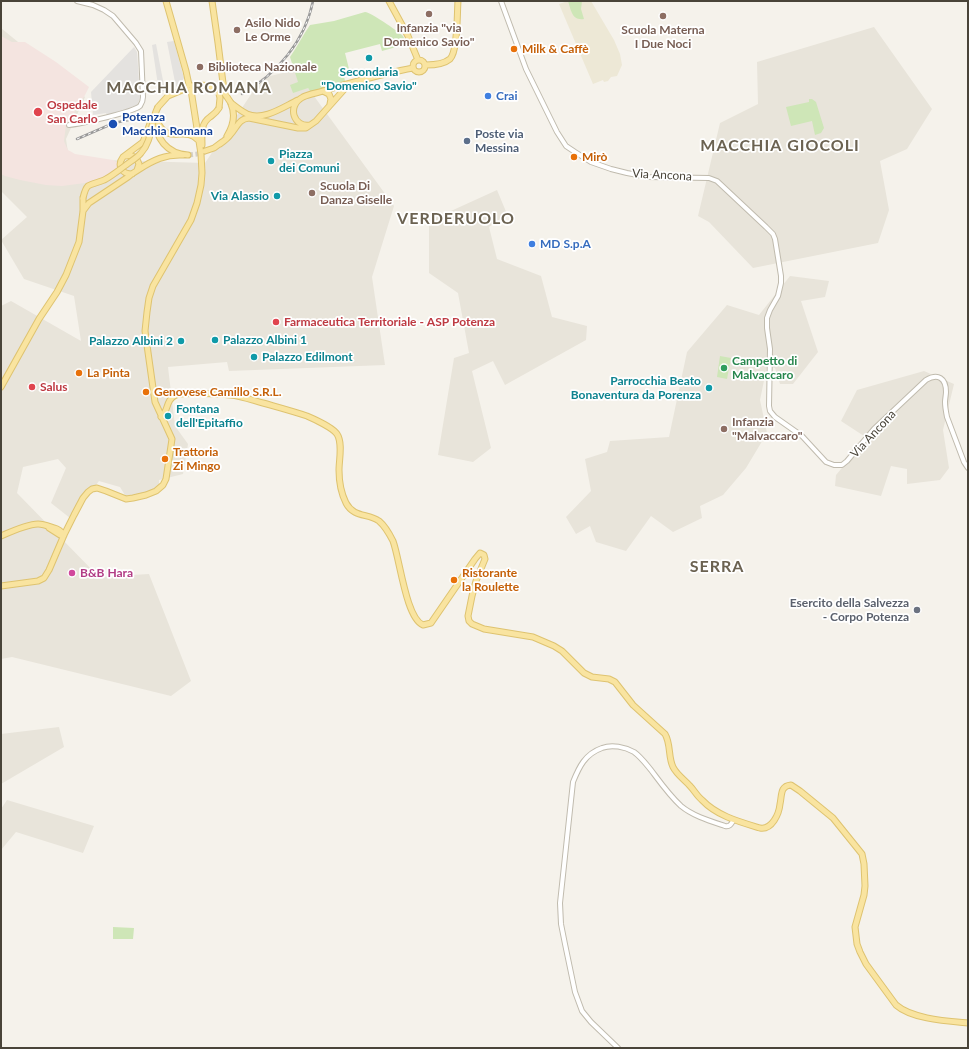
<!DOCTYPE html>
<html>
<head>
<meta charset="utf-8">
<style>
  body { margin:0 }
  #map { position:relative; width:969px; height:1049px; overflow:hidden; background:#f5f2eb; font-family:Lato,sans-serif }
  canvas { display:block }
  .frame { position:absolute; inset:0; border:2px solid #494439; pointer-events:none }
</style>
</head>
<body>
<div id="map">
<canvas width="969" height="1049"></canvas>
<div class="frame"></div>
</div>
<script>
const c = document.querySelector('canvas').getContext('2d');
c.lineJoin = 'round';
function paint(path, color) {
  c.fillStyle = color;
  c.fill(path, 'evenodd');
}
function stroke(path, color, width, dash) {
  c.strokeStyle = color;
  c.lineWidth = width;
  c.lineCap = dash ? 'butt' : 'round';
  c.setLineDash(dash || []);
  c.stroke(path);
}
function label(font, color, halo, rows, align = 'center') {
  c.font = font + ' Lato,sans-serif';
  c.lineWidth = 3.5;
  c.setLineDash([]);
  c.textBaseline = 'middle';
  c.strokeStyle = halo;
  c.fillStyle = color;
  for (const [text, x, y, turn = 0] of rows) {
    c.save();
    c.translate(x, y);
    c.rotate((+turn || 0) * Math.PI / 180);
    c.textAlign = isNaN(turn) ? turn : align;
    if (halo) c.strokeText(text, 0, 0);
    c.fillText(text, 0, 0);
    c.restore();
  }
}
const residential = new Path2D(`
  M874 27 932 109 907 149 880 161 889 210 878 243 753 268 709 222 698 216 720 123 758 104 757 62Z
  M1 28 85 97 66 139 69 159 205 163 262 78 295 70 394 206 372 277 385 365 229 371 227 362 168 367 175 426 188 444 183 474 159 480V491L128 500 120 487 99 481 70 518 51 503 66 468 58 459 23 467 17 493 99 577 149 574 191 681 171 696 12 657 1 659V306L11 301 81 341 74 296 24 279 1 240 27 217 1 191Z
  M497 190 507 214 489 227 497 259 541 276 552 317 587 326 586 340 505 385 493 361 472 371 491 448 473 462 438 455 454 358 469 353 458 293 429 273V221Z
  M790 276 829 281 825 297 801 301 818 352 793 384H780L775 368 767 366 760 400 767 433 746 468 723 495 700 506 702 518 673 532 651 516 626 551 596 542 590 526 576 534 566 517 591 491 585 459 607 452 610 441 669 437 687 352 727 305 759 315Z
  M924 371 954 384 943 430 949 468 940 480 907 484V469L891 466 881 496 835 486 836 475 867 438 841 421 857 390Z
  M59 727 64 747 1 784V734Z
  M7 800 94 826 83 853 16 832 1 850V809Z`);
const education = new Path2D(`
  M568 1H591L614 40 620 54 622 65 617 76 611 77 608 81 604 82 603 80 593 84 559 4Z`);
const medical = new Path2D(`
  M1 36 12 42H25L56 62 89 87 85 95 71 118 69 125H66L64 141 66 146 68 150 75 154 113 160 120 164 121 167 105 176 93 181 85 183 62 186 46 185 20 180 5 176 1 174Z`);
const green = new Path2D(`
  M568 1H582L581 9 584 19C572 21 571 10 568 1Z
  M365 12C372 13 396 30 402 35 404 37 405 41 407 44L382 51 380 44 345 53 349 69 343 71 345 81 316 91H310L308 88 293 93 290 85 298 82 290 57C297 47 303 35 310 25L334 21Z
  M809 99H812L816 102 824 128 821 133 815 135 812 121 791 126 786 107 809 102Z
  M720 356 731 358 727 379 717 377Z
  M113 927 134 928 133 939H113Z`);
const parking = new Path2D(`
  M174 41 184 78 181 83 176 87 167 42Z
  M156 44 165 91 159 92 152 45Z
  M134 47 137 52 140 97 139 101 137 105 124 110 107 115 106 113 93 115 91 92Z`);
const majorTunnel = new Path2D(`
  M188 155 197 154 205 152`);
const minor = new Path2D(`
  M501 1 526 69 557 132 566 146 575 152 591 162 611 169 627 173 648 177 709 178 717 181 766 227 773 234 775 239 781 276V283L778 296 770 310 767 318V328L770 349 769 406 770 411 775 417 802 436 826 462 834 465H842L847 461 874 429 926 380C938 373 946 378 946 392 946 395 945 399 945 402 945 407 946 412 947 417L964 462 968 468
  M69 125C81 124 133 112 140 106 142 103 143 100 143 97L141 51 136 43 113 16 104 10 93 5 77 1
  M618 1048 591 1022 582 1011 575 992 565 944 561 924 560 903 573 782C579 767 585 754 602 748 612 744 625 747 634 752 641 757 646 764 651 770 660 782 669 795 681 806 693 816 710 821 725 826 730 827 731 824 733 821`);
const major = new Path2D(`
  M166 1 186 71 189 85
  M212 1 218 43 223 83 225 94
  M389 1 408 36 418 60
  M413 66a6 6 0 1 1 12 0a6 6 0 1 1-12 0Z
  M426 65C433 65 444 64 450 59 458 51 457 13 458 1
  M192 86C205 83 215 87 225 94
  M323 91 329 94 331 99 330 104
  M231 103C236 107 241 111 247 114 264 121 283 107 298 100
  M158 107 168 96 187 88
  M155 118C155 138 167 154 188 155
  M157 121C168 146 185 125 198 140
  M310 125C294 128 286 106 303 97 309 94 317 93 323 91 331 89 339 86 347 84 369 78 391 72 413 68
  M227 136C233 126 236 115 231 104
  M220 144C224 141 228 138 230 135 237 128 238 119 249 118L298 128H306L316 121 349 84
  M202 145C202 135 200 124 210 117 214 114 216 113 219 108
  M205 151 214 148 222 142
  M126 156C133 154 137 158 139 164L137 170
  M132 174C121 174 117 165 123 157L143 142 151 121
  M83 211 89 203 128 177C131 174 135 172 138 170 153 160 166 154 183 155
  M1 387 39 319 57 292 66 275 79 242 83 211V198
  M161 417C169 411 165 400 176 395 183 392 222 394 230 395 241 396 252 400 263 403 277 407 292 411 307 416 314 419 333 428 337 434 343 443 339 460 339 470 339 481 341 493 346 503 354 518 368 513 379 521 385 526 390 535 393 541 400 560 406 618 423 625L431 623 475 559 480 553 484 555 485 559 476 581 472 596 468 616 469 621 472 624 484 629 533 637 554 646 562 651 584 673 592 677 609 679 615 682 633 705 665 734C671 744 668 757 673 767 677 775 685 780 690 786 694 790 697 796 702 800 717 816 740 822 760 828 772 830 779 814 780 804 782 795 780 786 791 785L800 791 833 818 862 854 864 864 865 886 864 895 855 927 857 944 860 952 866 964 896 1005C912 1019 947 1021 968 1023
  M49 528 60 535H64
  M1 536C10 532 28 524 38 524 43 524 48 526 54 528 58 529 61 531 64 535
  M1 586 38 581 44 578 49 570 64 535 74 515 83 498 88 492 92 489 97 488 106 491 126 499 133 498 146 495 156 491 163 485 166 479 172 439 155 402 145 331 147 312 149 298 153 286 191 220 197 203 201 185 202 173 201 154 191 90`);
const rail = new Path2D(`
  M242 94C277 74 305 41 313 1
  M77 139 114 123 152 115`);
const majorBridge = new Path2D(`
  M225 94 231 103
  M219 108 220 98 219 94
  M83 198C84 194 85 189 88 186 93 183 101 182 106 179 113 175 119 170 126 165 131 161 137 158 141 153 153 140 150 122 158 107`);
const markers = [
  [429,14,4,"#8d6e63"],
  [663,16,4,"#8d6e63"],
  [237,30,4,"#8d6e63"],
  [514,49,4,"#e8710a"],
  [369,58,4,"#0f9aa8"],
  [200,67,4,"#8d6e63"],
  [488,96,4,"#3f7fe0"],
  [38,112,5,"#e0444e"],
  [113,124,5,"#1a4fb4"],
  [467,141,4,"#5c6f8a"],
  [574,157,4,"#e8710a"],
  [271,161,4,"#0f9aa8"],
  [312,193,4,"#8d6e63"],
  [277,196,4,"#0f9aa8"],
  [532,244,4,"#3f7fe0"],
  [276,322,4,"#e0444e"],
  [215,340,4,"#0f9aa8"],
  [181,341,4,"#0f9aa8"],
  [254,357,4,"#0f9aa8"],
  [724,368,4,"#2e9e5b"],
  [79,373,4,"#e8710a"],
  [32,387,4,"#e0444e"],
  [709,388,4,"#0f9aa8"],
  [146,392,4,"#e8710a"],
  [168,416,4,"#0f9aa8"],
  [724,429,4,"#8d6e63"],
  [165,459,4,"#e8710a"],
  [72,573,4,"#d1479c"],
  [454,580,4,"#e8710a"],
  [917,610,4,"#6b7280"]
];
const educationNames = [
  ["Asilo Nido",245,23],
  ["Le Orme",245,37],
  ["Infanzia \"via",429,28,"center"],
  ["Domenico Savio\"",429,42,"center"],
  ["Scuola Materna",663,30,"center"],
  ["I Due Noci",663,44,"center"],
  ["Biblioteca Nazionale",208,67],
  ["Scuola Di",320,186],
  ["Danza Giselle",320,200],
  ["Infanzia",732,422],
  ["\"Malvaccaro\"",732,436]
];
const foodNames = [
  ["Milk & Caffè",522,49],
  ["Mirò",582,157],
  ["La Pinta",87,373],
  ["Genovese Camillo S.R.L.",154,392],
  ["Trattoria",173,452],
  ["Zi Mingo",173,466],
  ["Ristorante",462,573],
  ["la Roulette",462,587]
];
const cultureNames = [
  ["Secondaria",369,72,"center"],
  ["\"Domenico Savio\"",369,86,"center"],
  ["Piazza",279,154],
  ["dei Comuni",279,168],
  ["Via Alassio",269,196,"right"],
  ["Palazzo Albini 1",223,340],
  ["Palazzo Albini 2",173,341,"right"],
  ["Palazzo Edilmont",262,357],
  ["Parrocchia Beato",701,381,"right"],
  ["Bonaventura da Porenza",701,395,"right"],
  ["Fontana",176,409],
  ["dell'Epitaffio",176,423]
];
const shopNames = [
  ["Crai",496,96],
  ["MD S.p.A",540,244]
];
const healthNames = [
  ["Ospedale",47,105],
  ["San Carlo",47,119],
  ["Farmaceutica Territoriale - ASP Potenza",284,322],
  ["Salus",40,387]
];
const transitNames = [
  ["Potenza",122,117],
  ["Macchia Romana",122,131]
];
const serviceNames = [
  ["Poste via",475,134],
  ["Messina",475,148]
];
const streetNames = [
  ["Via Ancona",662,175,3],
  ["Via Ancona",873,434,-47]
];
const leisureNames = [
  ["Campetto di",732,361],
  ["Malvaccaro",732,375]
];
const hotelNames = [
  ["B&B Hara",80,573]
];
const worshipNames = [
  ["Esercito della Salvezza",909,603],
  ["- Corpo Potenza",909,617]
];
const districtNames = [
  ["MACCHIA ROMANA",189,88],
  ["MACCHIA GIOCOLI",780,146],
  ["VERDERUOLO",456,219],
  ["SERRA",717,567]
];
paint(residential, '#e8e4da');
paint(education, '#ede8d6');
paint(medical, '#f4e4e0');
paint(green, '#cee6b7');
paint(parking, '#e4e2df');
stroke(majorTunnel, '#d3cfc7', 5, [5, 2.5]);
stroke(minor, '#c0bbae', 6);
stroke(major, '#dec370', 7);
stroke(minor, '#fff', 4);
stroke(major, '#f9e4a0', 5);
stroke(rail, '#999', 2.5);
stroke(rail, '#fff', 1, [3]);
stroke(majorBridge, '#dec370', 7, []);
stroke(majorBridge, '#f9e4a0', 5);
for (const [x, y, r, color] of markers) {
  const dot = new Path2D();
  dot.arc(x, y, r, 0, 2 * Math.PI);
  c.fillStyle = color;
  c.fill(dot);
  stroke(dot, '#fff', 1.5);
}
label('bold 12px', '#785e54', '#fff', educationNames, 'left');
label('bold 12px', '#c56008', '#fff', foodNames, 'left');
label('bold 12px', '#0d838f', '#fff', cultureNames, 'left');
label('bold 12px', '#366cbe', '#fff', shopNames, 'left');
label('bold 12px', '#be3a42', '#fff', healthNames, 'left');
label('bold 12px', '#164399', '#fff', transitNames, 'left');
label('bold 12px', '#4e5e75', '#fff', serviceNames, 'left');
label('12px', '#494439', '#fff', streetNames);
label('bold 12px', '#27864d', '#fff', leisureNames, 'left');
label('bold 12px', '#b23c85', '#fff', hotelNames, 'left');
label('bold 12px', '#5b616d', '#fff', worshipNames, 'right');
c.letterSpacing = '1px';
label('bold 16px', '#6b6251', '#fff', districtNames);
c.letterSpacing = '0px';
</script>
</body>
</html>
